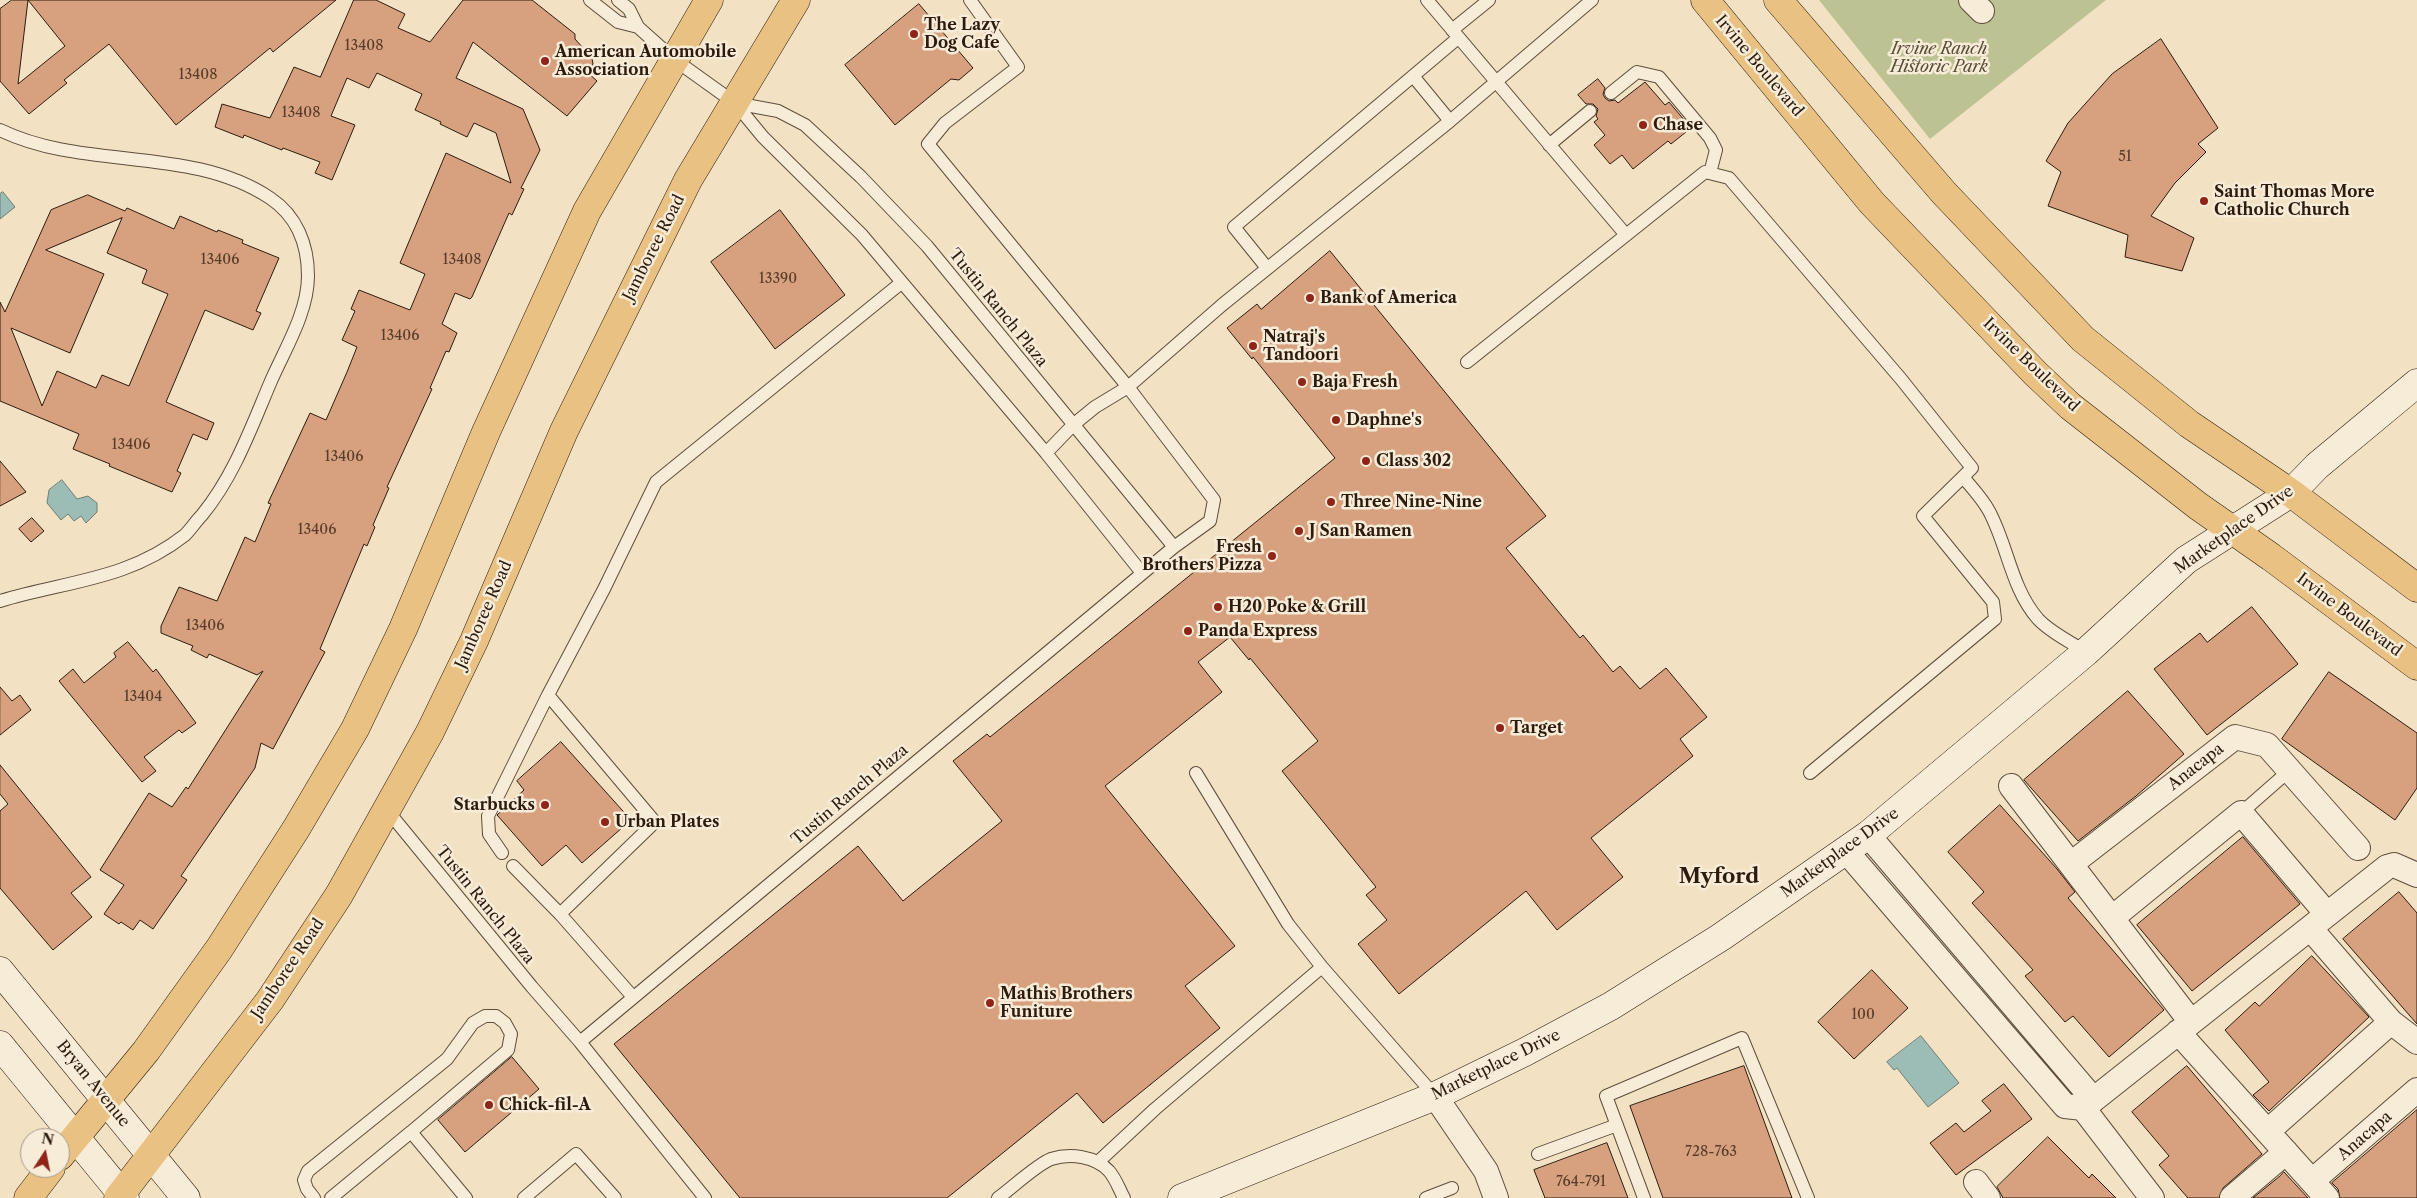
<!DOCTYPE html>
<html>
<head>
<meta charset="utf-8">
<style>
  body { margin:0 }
  #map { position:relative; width:2417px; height:1198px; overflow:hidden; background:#f2e2c3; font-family:"Libre Caslon Text",serif }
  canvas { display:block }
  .north { position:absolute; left:20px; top:1128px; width:50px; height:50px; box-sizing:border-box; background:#f7ecd8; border:1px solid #a69887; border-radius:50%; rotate:11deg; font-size:14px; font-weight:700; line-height:20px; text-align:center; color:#2d1b0e }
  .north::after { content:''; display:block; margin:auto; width:18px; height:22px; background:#8f2418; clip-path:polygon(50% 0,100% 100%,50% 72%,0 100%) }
</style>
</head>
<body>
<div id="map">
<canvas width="2417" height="1198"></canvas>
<div class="north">N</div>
</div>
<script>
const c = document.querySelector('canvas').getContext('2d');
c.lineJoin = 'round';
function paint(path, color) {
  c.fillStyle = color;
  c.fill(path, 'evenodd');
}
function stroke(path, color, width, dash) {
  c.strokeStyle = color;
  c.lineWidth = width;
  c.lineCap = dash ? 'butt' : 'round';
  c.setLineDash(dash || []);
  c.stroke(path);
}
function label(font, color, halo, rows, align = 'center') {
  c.font = font + ' "Libre Caslon Text",serif';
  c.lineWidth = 5;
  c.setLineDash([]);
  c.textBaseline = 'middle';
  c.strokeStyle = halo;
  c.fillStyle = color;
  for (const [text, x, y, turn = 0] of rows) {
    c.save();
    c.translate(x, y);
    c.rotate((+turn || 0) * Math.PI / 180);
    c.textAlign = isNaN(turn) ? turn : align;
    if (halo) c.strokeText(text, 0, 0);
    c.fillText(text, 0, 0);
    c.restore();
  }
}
const green = new Path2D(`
  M1819 0H2106L1930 139Z`);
const water = new Path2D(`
  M3 192 15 207 0 219V194Z
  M62 480 77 499 88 496 97 503V512L86 523 81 516 74 521 68 514 61 520 47 503 49 490Z
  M1921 1036 1959 1083 1928 1107 1897 1068 1894 1070 1887 1062Z`);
const building = new Path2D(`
  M12 0H28L18 84 65 46 28 0H336L273 52 270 48 176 125 109 44 64 80 67 83 29 114 0 81V9Z
  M354 0H376L405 14 398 28 430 42 463 0H532L575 34V39L592 58 593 64 588 73 597 81 567 116 473 42 456 78 523 109 540 150 521 188 524 189 512 215 509 213 472 297 470 299 455 293 442 324 457 333 449 352 446 351 430 388 432 389 387 487 389 488 373 525 375 527 367 546 364 544 320 649 325 652 273 749 261 743 255 768 181 876 187 880 153 929 140 920 133 930 121 922 119 924 104 914 124 885 100 870 149 793 172 807 186 787 188 789 263 671 257 675 209 654 207 658 191 650 193 646 161 633V626L179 587 217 601 245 537 255 542 271 504 268 503 310 413 326 420 347 372 357 347 342 340 355 311 351 309 359 290 410 310 425 274 400 263 446 153 511 183 496 133 474 123 467 137 440 124 441 122 415 110 422 94 377 73 369 88 347 78 331 116 355 125 332 180 315 173 320 162 283 148 282 150 244 135 243 138 215 127 222 104 270 118 294 67 320 77Z
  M919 4 973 68 959 80 951 79 895 125 845 65Z
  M2161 39 2218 128 2198 144 2206 152 2175 183 2151 216 2194 238 2182 271 2125 257 2128 235 2048 206 2061 172 2046 161 2068 123 2112 74Z
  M1598 79 1605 88 1603 94 1605 98 1609 101 1615 100 1618 103 1645 82 1665 105 1669 102 1691 128 1671 144 1668 141 1633 169 1622 155 1610 164 1594 145 1605 135 1594 122 1598 119 1596 116 1598 109 1593 104H1586L1578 95Z
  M88 195 125 211 127 208 174 229 180 216 217 232 218 230 243 240 242 243 279 258 256 311 261 313 253 330 205 310 166 402 214 423 207 440 193 434 177 471 181 473 172 492 109 466 110 464 73 449 79 434 0 401V302L5 312 51 210ZM122 218 107 253 147 270 142 283 168 294 129 386 102 375 96 388 57 371 42 406 11 328 70 353 104 274 46 250Z
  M780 210 845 295 775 349 711 262Z
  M1330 251 1546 516 1506 548 1580 638 1583 635 1613 672 1620 666 1640 689 1666 668 1707 717 1680 739 1693 756 1591 838 1623 877 1557 930 1526 891 1399 994 1358 944 1387 920 1366 895 1376 887 1282 771 1318 741 1250 658 1249 660 1230 637 1198 662 1222 692 1105 786 1235 946 1185 986 1220 1028 1103 1123 1077 1093 947 1198H740L614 1044 858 846 903 901 1002 821 953 761 987 734 990 737 1335 458 1253 357 1252 359 1227 328 1257 304 1261 309Z
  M0 461 26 492 0 506Z
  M32 518 44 531 31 542 19 529Z
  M2252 607 2298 664 2207 735 2154 669 2200 633 2207 642Z
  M128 642 153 672 156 669 196 723 182 733 179 730 144 757 156 771 142 782 59 681 73 669 84 683 116 657 114 653Z
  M2329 672 2417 733V788L2395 820 2282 739Z
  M0 687 12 701 20 695 31 710 0 735Z
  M2128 691 2184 754 2136 796 2078 841 2024 780Z
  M561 742 631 820 582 863 566 845 542 866 497 815 524 790 517 781Z
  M0 765 91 877 71 893 92 917 53 950 0 888V811L8 804 0 794Z
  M2000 805 2057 869 2075 892 2068 898 2164 1010 2109 1057 2073 1016 2065 1022 2025 976 2033 970 1972 903 1984 892 1948 852Z
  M2243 837 2300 904 2192 991 2137 925Z
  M2399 892 2417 913V1024L2343 939Z
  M2312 956 2369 1017 2269 1111 2253 1095 2269 1082 2225 1030 2255 1002 2259 1006Z
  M1872 970 1908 1008 1854 1059 1818 1022Z
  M512 1057 539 1089 465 1152 438 1120Z
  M1744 1066 1792 1198H1663L1630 1106Z
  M2187 1066 2262 1154 2223 1188 2219 1198H2188L2159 1165 2169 1156 2132 1112Z
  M2004 1084 2032 1119 1956 1175 1930 1143 1956 1123 1964 1132 1991 1111 1982 1101Z
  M2417 1110V1198H2340L2338 1189 2332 1183Z
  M2048 1137 2089 1178 2092 1174 2116 1198H2003L1997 1187Z
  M1607 1143 1628 1198H1545L1534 1170Z
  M2284 1172 2308 1198H2253L2280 1176Z`);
const lane = new Path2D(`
  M590 0 618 22 638 27
  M618 0 629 9 638 27 675 60 735 103 763 137 862 235 1046 453 1142 573
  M970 0 1018 67 945 123 928 144 1128 387 1214 500 1210 521 1174 547
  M1427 0 1626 235
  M1452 30 1489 0
  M1413 76 1450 121
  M1611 93 1637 72 1659 77 1710 138 1716 150 1710 173
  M0 130C84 171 190 145 270 198 297 216 308 245 308 276 308 312 285 349 271 381 251 428 234 476 202 515 196 521 191 529 185 535 128 580 66 581 0 601
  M1549 145 1590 111
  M1267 268 1234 227 1458 38
  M1467 362 1705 172 1729 178 1901 379 1972 468 1923 516 1993 602 1995 619 1810 773
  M1046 453 1073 425 1095 407 1128 387 1222 305 1450 121 1592 0
  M1963 477C1972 488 1982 498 1989 511 2008 546 2011 588 2038 619 2051 633 2071 642 2086 652
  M548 695 655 822 560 914 633 997
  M1196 773 1288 924 1322 967 1435 1096
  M387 810 532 987 580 1042 1174 547 927 246 861 177 805 125 778 111 735 103
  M2241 813 2290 770
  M502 853 489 834 488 816 548 695 604 589 656 482 901 283
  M513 866 560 914
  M580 1042 705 1198
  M1538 1154 1617 1125
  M1098 1162 1155 1109 1322 967
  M314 1198 307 1189 304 1180 308 1171 447 1059 473 1023 485 1016H496L505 1023 511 1034 508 1050 411 1132
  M331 1198 411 1132 466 1198
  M524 1198 576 1154 615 1198
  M998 1198C1012 1188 1036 1165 1051 1159 1070 1153 1095 1156 1109 1171 1116 1179 1119 1189 1124 1198
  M1426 1198 1452 1188
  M1644 1198 1606 1096 1742 1038 1808 1198`);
const street = new Path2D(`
  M1971 0 1982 11
  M2011 786 2191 1022
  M1868 835 2093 1099
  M1846 851 2065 1106 2083 1108 2387 867 2394 865 2417 875
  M2071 864 2235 737 2267 745 2358 848
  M2112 918 2241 813 2327 914
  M2310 928 2391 1022 2417 1042
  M2178 1032 2327 1198
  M1435 1096 1486 1171 1496 1198
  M2083 1108 2152 1198
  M2268 1131 2391 1022
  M2312 1181 2417 1090
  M1976 1182 1988 1198
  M2232 1198 2286 1152`);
const secondary = new Path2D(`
  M0 971 186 1198
  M0 1045 125 1198
  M1182 1198 1435 1096 1525 1052 1611 1006 1721 937 1868 835 2086 652 2186 560 2291 493 2317 466 2417 383`);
const primary = new Path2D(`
  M1705 0 1872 203 2035 373 2070 406 2198 506 2271 557 2417 666
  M1778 0 1944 193 2083 339 2189 424 2291 493 2417 588
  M60 1156 146 1051 219 949 296 829 355 729 403 629 486 432 587 211 709 0
  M28 1198 51 1168
  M118 1198 270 1000 339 895 430 732 474 641 564 431 688 180 796 0`);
const markers = [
  [914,34,5,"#8f2418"],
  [545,61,5,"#8f2418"],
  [1643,125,5,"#8f2418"],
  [2204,201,5,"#8f2418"],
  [1310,298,5,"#8f2418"],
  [1253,346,5,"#8f2418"],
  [1302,382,5,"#8f2418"],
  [1336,420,5,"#8f2418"],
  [1366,461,5,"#8f2418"],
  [1331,502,5,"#8f2418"],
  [1299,531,5,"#8f2418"],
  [1272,556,5,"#8f2418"],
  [1218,607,5,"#8f2418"],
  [1188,631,5,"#8f2418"],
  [1500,728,5,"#8f2418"],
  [545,805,5,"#8f2418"],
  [605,822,5,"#8f2418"],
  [990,1003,5,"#8f2418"],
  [489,1105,5,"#8f2418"]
];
const numberNames = [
  ["13408",364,46],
  ["13408",198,75],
  ["13408",301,113],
  ["51",2125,157],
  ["13406",220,260],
  ["13408",462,260],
  ["13390",778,279],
  ["13406",400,336],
  ["13406",131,445],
  ["13406",344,457],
  ["13406",317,530],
  ["13406",205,626],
  ["13404",143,697],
  ["100",1863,1015],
  ["728-763",1711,1152],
  ["764-791",1581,1182]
];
const poiNames = [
  ["The Lazy",924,25],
  ["Dog Cafe",924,43],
  ["American Automobile",555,52],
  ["Association",555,70],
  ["Chase",1653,125],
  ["Saint Thomas More",2214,192],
  ["Catholic Church",2214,210],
  ["Bank of America",1320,298],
  ["Natraj's",1263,337],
  ["Tandoori",1263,355],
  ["Baja Fresh",1312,382],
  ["Daphne's",1346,420],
  ["Class 302",1376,461],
  ["Three Nine-Nine",1341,502],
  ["J San Ramen",1309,531],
  ["Fresh",1262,547,"right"],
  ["Brothers Pizza",1262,565,"right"],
  ["H20 Poke & Grill",1228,607],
  ["Panda Express",1198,631],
  ["Target",1510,728],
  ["Starbucks",535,805,"right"],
  ["Urban Plates",615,822],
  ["Mathis Brothers",1000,994],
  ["Funiture",1000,1012],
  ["Chick-fil-A",499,1105]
];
const parkNames = [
  ["Irvine Ranch",1939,49],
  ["Historic Park",1939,67]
];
const streetNames = [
  ["Irvine Boulevard",1759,66,50],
  ["Jamboree Road",654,248,-63],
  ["Tustin Ranch Plaza",998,308,51],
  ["Irvine Boulevard",2031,365,44],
  ["Marketplace Drive",2234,530,-35],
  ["Jamboree Road",484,615,-66],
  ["Irvine Boulevard",2349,615,37],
  ["Anacapa",2196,767,-38],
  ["Tustin Ranch Plaza",850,795,-40],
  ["Marketplace Drive",1840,853,-36],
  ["Tustin Ranch Plaza",485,905,51],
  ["Jamboree Road",288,969,-56],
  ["Marketplace Drive",1496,1065,-26],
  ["Bryan Avenue",93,1084,51],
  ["Anacapa",2365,1136,-41]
];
const districtNames = [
  ["Myford",1719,877]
];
paint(green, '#bdc292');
paint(water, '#9bbdb6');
stroke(water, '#6f7c73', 1);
paint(building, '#d7a17f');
stroke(building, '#2d1b0e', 1);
stroke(lane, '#5e4d3b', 14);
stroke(street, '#5e4d3b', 26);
stroke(secondary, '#2d1b0e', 29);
stroke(primary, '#2d1b0e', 29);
stroke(lane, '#f7ecd8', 12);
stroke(street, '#f7ecd8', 24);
stroke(secondary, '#f7ecd8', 28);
stroke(primary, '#e9c182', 28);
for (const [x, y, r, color] of markers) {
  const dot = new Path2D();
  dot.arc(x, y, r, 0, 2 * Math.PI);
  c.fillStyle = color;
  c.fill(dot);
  stroke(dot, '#f7ecd8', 2);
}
label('14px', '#583c2a', null, numberNames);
label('bold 16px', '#2d1b0e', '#f7ecd8', poiNames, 'left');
label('italic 16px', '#584d36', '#f7ecd8', parkNames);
label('16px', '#2d1b0e', '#f7ecd8', streetNames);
label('bold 21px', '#2d1b0e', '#f7ecd8', districtNames);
</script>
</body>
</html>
